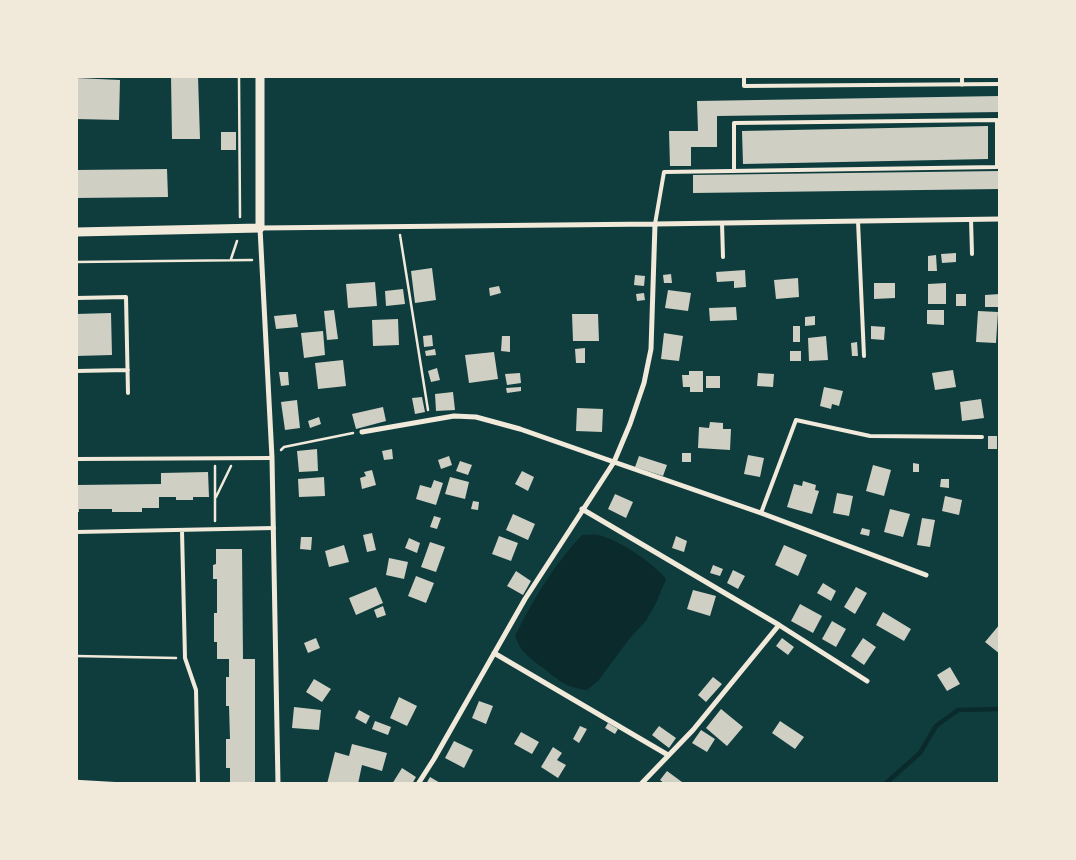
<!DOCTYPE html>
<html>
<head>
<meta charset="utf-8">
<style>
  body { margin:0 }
  #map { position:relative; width:1076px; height:860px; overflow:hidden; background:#0f3d3e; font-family:"DejaVu Sans",sans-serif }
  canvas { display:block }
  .frame { position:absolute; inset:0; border:78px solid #f1e9da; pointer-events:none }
</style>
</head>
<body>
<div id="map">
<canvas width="1076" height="860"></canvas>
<div class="frame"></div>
</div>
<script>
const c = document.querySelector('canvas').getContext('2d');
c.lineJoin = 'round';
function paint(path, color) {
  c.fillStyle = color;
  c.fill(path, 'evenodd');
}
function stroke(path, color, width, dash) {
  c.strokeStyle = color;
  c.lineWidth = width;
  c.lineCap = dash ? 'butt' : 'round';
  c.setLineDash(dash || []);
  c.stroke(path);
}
const water = new Path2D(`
  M582 535C587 535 593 534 598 535 616 538 655 564 666 579L656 603 646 621 630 638 598 681 587 690C565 687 560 681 543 668 529 657 521 653 515 636 533 600 554 564 582 535Z`);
const stream = new Path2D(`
  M885 784 920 753 936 726 958 710 1000 709`);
const building = new Path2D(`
  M171 76H198L200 139H172Z
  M76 78 120 80 119 120 76 119Z
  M1000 96V112L717 116V147H691V166H670L669 131H698L697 101Z
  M988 126V159L743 164 742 131Z
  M221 132H236V150H221Z
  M167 169 168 197 76 198V170Z
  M1000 171V189L693 193V175Z
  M956 253V262L942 263 941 254Z
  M936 255 937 271H928V256Z
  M432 268 436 300 415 303 411 271Z
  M745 270 746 287 734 288V281L717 282 716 272Z
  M671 274 672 283H664L663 275Z
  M635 275 645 276 644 286 634 285Z
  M798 278 799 297 776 299 774 280Z
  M375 282 377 306 348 308 346 284Z
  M874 283H895V298L874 299Z
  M946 283V304H928V284Z
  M499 286 501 293 490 296 489 288Z
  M403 289 405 304 386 306 385 291Z
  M668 290 691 293 688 311 665 308Z
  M644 293 645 300 637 301 636 294Z
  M956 294H966V306H956Z
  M1000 294V307H985V295Z
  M736 307 737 320 710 321 709 308Z
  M334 310 338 339 327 340 324 311Z
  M927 310H944V325L927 324Z
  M978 311 998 312 996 343 976 342Z
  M111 313 112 355 76 356V314Z
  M296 314 298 327 276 329 274 316Z
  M572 314H598L599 341H573Z
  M815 316V325L805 326V317Z
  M398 319 399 345 373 346 372 320Z
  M793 326H800V342H793Z
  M871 326 885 327 884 340 871 339Z
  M323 331 325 355 304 358 301 333Z
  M664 333 683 336 679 361 661 359Z
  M432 335 433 346 424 347 423 336Z
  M502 336H510V352L501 351Z
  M826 336 828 360 809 361 808 338Z
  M857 342 858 356H852L851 343Z
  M585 348V363H576L575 349Z
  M435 349 436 355 426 356 425 351Z
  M790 351H801V361H790Z
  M494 352 498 379 469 383 465 355Z
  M343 360 346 386 318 389 315 363Z
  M437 368 440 380 431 382 428 371Z
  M953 370 956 387 935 390 932 373Z
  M689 371H703V392H690V387H683L682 375H689Z
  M279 372H288L289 385 281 386Z
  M520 373 521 383 507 385 505 374Z
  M758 373 774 374 773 387 757 386Z
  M706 376H720V388H706Z
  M521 387V391L507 393 506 388Z
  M824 387 843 391 839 406 832 404 831 409 820 406Z
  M453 392 455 410 436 411 435 394Z
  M422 397 425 412 415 414 412 398Z
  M981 399 984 418 962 421 960 402Z
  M297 400 300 428 285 430 281 402Z
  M383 407 386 421 356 429 352 414Z
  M577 408 603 409 602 432 576 431Z
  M319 417 321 424 310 428 308 421Z
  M710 422 723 423V429H731L730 450 698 448 699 427 709 428Z
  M988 436H997V449H988Z
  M317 449 318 471 299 472 297 451Z
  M392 449 393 459 384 460 382 451Z
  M682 453H691V462H682Z
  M748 455 764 458 760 477 744 474Z
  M449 456 452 465 441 469 438 460Z
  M639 456 667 465 663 476 635 467Z
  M460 461 472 465 468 475 456 471Z
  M913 463 919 464V472H913Z
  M873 465 891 470 884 496 866 491Z
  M372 470 376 485 362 489 360 478 366 476 364 472Z
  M522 471 534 477 528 491 515 484Z
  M208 472 209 497H193V500H176V497H159V508H142V512H112V509H79V512H76V485L161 484V473Z
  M324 477 325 496 299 497 298 479Z
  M450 477 469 482 465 499 445 494Z
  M941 479H949V488L940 487Z
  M434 480 443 483 436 505 416 499 420 485 431 488Z
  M803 481 816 485 815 490 819 491 812 514 787 507 794 484 802 486Z
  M837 493 853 496 849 516 833 513Z
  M615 494 633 502 626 518 608 509Z
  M945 496 962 500 959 515 942 511Z
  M473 501 479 502 478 510 471 509Z
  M890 509 910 514 903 537 884 532Z
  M513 514 535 524 528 540 506 530Z
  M434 516 441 518 437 529 430 527Z
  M922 518 935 520 930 547 917 545Z
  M862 528 870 530 869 536 860 534Z
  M372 533 376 550 367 552 363 535Z
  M499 536 518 543 511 561 492 554Z
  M676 536 687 541 684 552 672 548Z
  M301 537H312L311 550 300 549Z
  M409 538 420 543 417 553 405 548Z
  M430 542 445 547 436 572 421 567Z
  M344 545 349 562 329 567 325 551Z
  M784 545 807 555 798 576 775 565Z
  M216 549H242L243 659H255V784H230V768H226V739H230L229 706H226V677H229V659H217V642H214V613H217V579H213V565L216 564Z
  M389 558 408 562 404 579 386 575Z
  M713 565 723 569 720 576 710 573Z
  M733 570 745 576 738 589 727 583Z
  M516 571 531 581 523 595 507 586Z
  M416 576 434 583 426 603 408 596Z
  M823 583 836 591 831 601 817 593Z
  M376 587 383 603 356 615 349 598Z
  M856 587 867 593 855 614 844 607Z
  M693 590 716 596 710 616 687 609Z
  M800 604 822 616 813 633 791 621Z
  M383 606 386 615 377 618 374 610Z
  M883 612 911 629 904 641 876 625Z
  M832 621 846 629 836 647 822 639Z
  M1000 624V654L985 642Z
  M316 638 320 648 308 653 304 643Z
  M782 638 794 647 788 655 776 646Z
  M863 638 876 647 864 665 851 656Z
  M950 667 960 684 947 691 937 675Z
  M713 677 722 684 706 702 698 695Z
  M314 679 331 689 322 702 306 692Z
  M399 697 417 706 407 726 390 718Z
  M479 701 493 706 486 724 472 718Z
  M294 707 321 710 319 730 292 728Z
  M721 709 743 727 727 746 706 728Z
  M359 710 370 716 366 724 355 718Z
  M375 721 391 727 388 735 372 729Z
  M780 721 804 737 795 749 772 733Z
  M608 723 618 729 615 734 605 728Z
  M580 726 587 729 579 743 573 739Z
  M659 726 676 738 669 748 652 735Z
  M701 730 715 739 707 752 692 743Z
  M521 732 539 742 532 754 514 744Z
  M454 741 473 750 464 768 445 758Z
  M352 744 387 753 382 771 362 765 358 784H327L335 752 349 756Z
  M553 747 562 753 557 760 566 765 558 778 541 767Z
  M402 768 416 777 412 784H392Z
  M667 771 682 782 681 784H665L660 780Z
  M430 777 442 784H426Z`);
const path = new Path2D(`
  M239 76 240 217
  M400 235 428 410
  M231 259 237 241
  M76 262 252 260
  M281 450 284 447 353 433
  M216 497 231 466
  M215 521V466
  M76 656 176 658
  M76 781 128 784`);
const service = new Path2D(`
  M744 76V86L1000 84
  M962 76V85
  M971 219 972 254
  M858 221 864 356
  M722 223 723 257
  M655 224 664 172 997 167V120L734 123V171
  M76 298 126 297 128 393
  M76 371 128 370
  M76 459 272 458
  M761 513 796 420 870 436 982 437
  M182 531 185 658 196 690 198 784
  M76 532 274 528`);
const minor = new Path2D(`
  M362 432 454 416 476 417 520 429 614 462 761 513 926 575
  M582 509 779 625 867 681
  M494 653 668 755
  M278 784 272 458 260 228 655 224 1000 219
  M418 784 434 759 525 599 614 462 630 424 644 383 651 349 655 224
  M641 784 693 730 779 625`);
const tertiary = new Path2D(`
  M76 232 260 228V76`);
paint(water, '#0a2a2b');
stroke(stream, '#0a2a2b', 4.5);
paint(building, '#cfcfc3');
stroke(path, '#f1e9da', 2.5);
stroke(service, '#f1e9da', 4);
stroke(minor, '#f1e9da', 5);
stroke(tertiary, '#f1e9da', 9);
</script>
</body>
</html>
